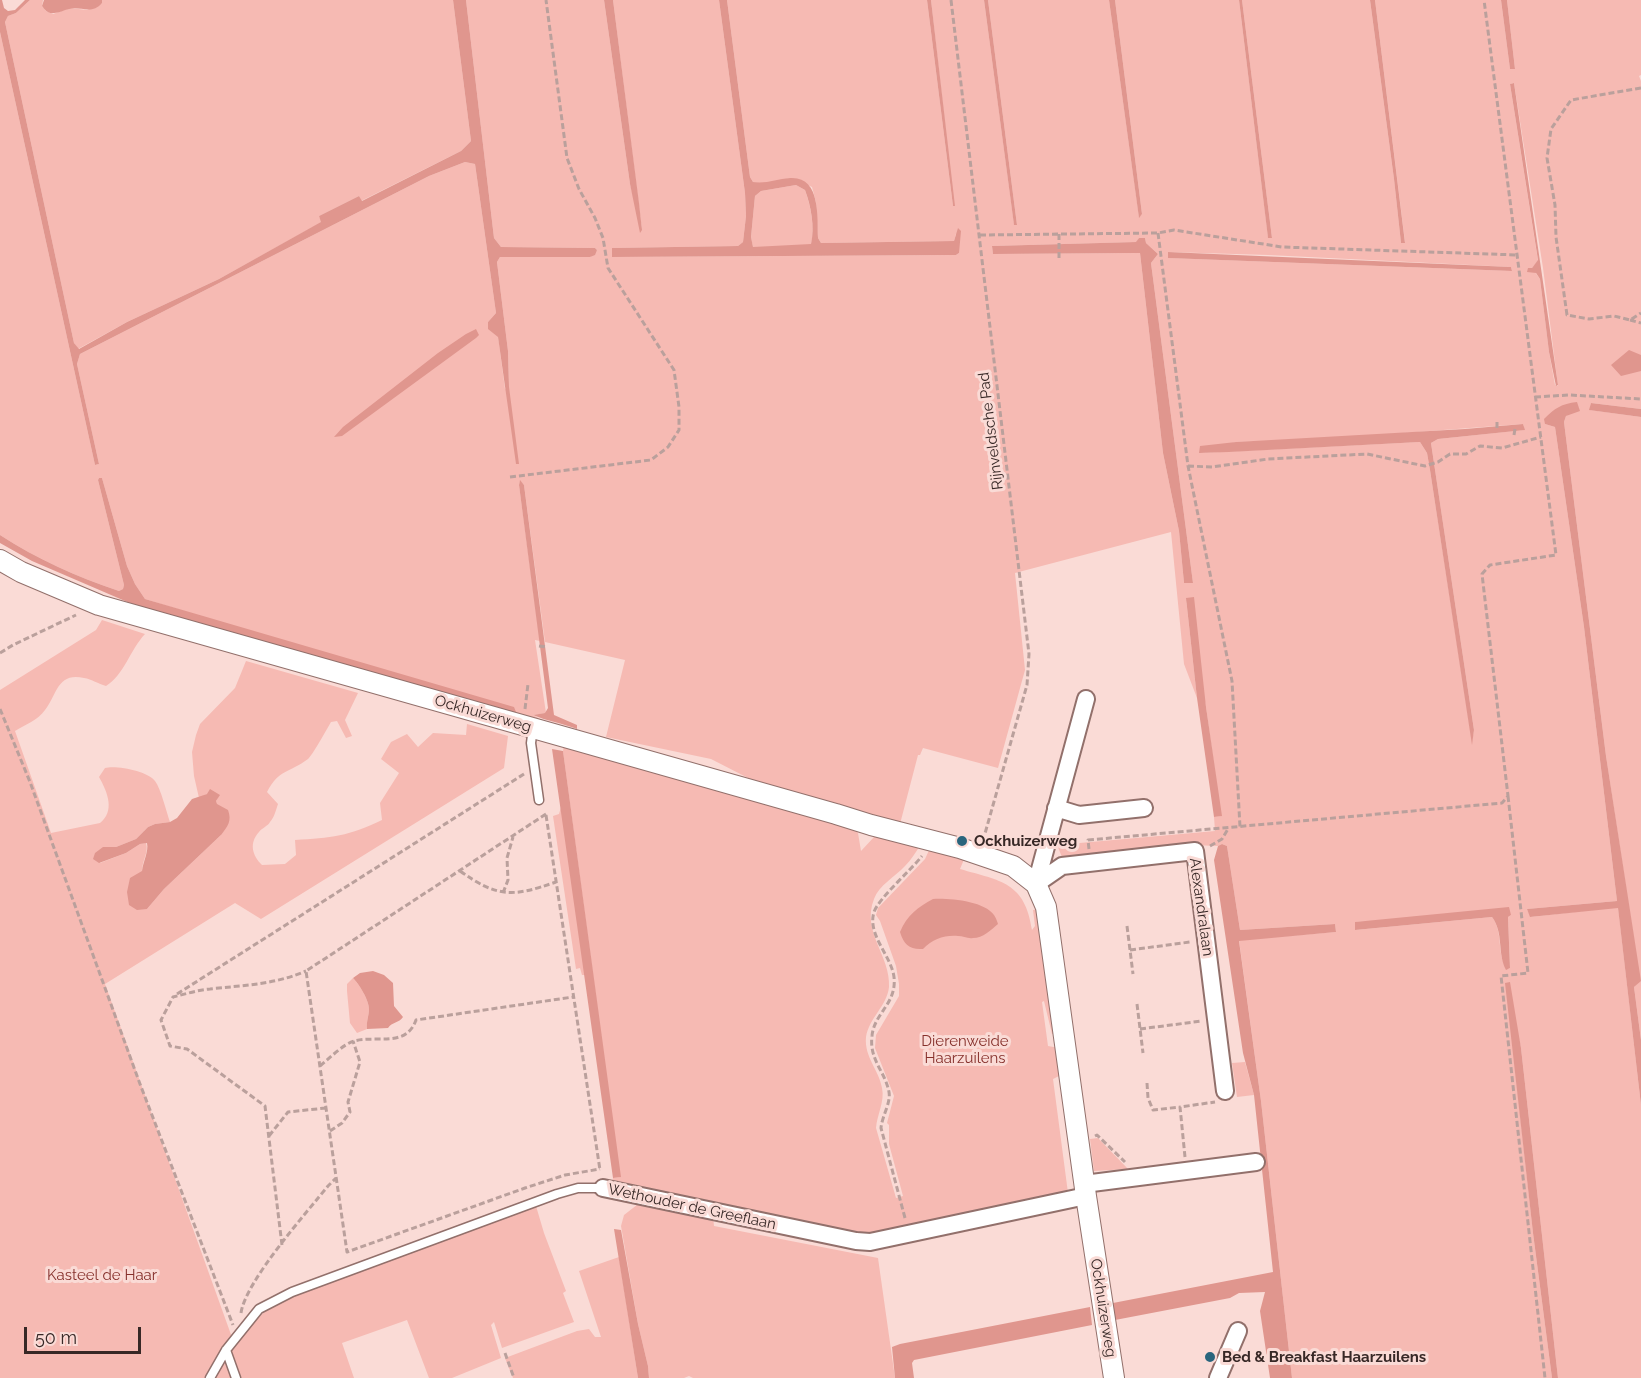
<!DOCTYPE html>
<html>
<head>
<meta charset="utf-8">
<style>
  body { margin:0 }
  #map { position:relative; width:1641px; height:1378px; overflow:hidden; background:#fadbd6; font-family:Raleway,sans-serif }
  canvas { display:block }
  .scale { position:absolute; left:24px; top:1327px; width:117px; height:27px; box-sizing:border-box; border:3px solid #372826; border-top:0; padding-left:8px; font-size:18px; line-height:21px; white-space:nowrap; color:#372826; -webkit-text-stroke:4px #fadbd6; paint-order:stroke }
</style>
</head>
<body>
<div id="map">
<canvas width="1641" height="1378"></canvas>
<div class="scale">50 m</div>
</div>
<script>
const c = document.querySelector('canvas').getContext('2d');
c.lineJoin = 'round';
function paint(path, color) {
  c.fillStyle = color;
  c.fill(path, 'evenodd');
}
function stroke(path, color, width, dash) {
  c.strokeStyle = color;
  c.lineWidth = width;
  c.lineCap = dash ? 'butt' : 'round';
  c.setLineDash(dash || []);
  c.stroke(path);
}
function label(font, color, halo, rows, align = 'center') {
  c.font = font + ' Raleway,sans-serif';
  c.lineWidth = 6;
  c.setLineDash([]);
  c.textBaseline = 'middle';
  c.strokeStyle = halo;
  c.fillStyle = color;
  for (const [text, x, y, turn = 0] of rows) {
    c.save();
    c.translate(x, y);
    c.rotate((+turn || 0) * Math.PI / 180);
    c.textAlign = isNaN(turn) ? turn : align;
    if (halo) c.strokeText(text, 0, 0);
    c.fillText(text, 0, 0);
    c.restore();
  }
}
const green = new Path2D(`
  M30 0H43L42 6 46 11 53 14 70 8 87 10 102 3V0H453L471 141 461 151 361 201 359 196 319 216 322 222 219 279 127 322 78 349 74 343 5 22 8 16 16 13Z
  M466 0H604L630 184 642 230 613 0H719L745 193 746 216 743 242 738 246 612 248 613 257 956 255 959 253 956 234 954 241 821 243 818 238 816 202 812 187 791 178 763 184 753 182 750 177 727 0H927L953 206H954L931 0H984L1014 224 1017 225 988 0H1109L1139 217 1142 214 1115 0H1239L1268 237 1272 238 1242 0H1370L1394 179 1401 243 1405 242 1375 0H1501L1510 69H1515L1507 0H1641V75L1639 76 1641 81V409L1591 403 1590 410 1641 417V1040L1634 987 1640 980 1606 756 1564 422 1566 416 1580 407 1545 424 1555 427 1584 627 1617 901 1527 909 1531 917 1618 907 1641 1105V1378H1558L1521 1048 1506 983 1533 1233 1552 1378H1292L1261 1101 1239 940 1336 932 1335 924 1240 930 1227 846 1222 844 1218 846 1192 845 1062 857 1057 845 1215 831 1214 817 1221 816 1206 707 1186 598 1197 698 1184 664 1171 532 1015 573 1025 670 998 768 923 748 920 755H918L900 824 758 783 711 759 606 737 625 660 545 642 524 485 520 481 519 485 540 641 535 640 546 713 533 715 547 723 145 599 135 584 127 566 102 478H99L98 480 124 585 123 589 119 591C77 577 37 559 0 535V32L95 465 99 464 77 364 80 354 429 176 465 162 475 164 496 313 488 322 498 336 505 389 509 387 508 351 497 262 500 257H590L597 250 595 248 501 247 494 238ZM1514 83 1543 268 1558 386 1555 385 1549 352 1540 279 1532 268 1538 261 1510 84ZM1139 238H1145L1146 243 1158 254 1151 263 1193 583H1184L1179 531 1163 453 1140 253 993 254 992 246 1137 242ZM1168 252 1268 255 1511 267 1512 271 1169 258ZM1523 424 1524 430 1438 439 1431 443 1474 730 1472 741 1430 470 1427 453 1420 442 1200 453 1236 442 1310 440ZM1511 915 1508 917 1510 968 1507 969C1496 954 1504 933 1492 917L1355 930V922Z
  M796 185 805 190C811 207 815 227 811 245L753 248 751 237 755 196 761 191Z
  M102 620 145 634C130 650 124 675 106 686 98 684 92 679 84 678 57 672 57 695 45 710 38 720 25 725 15 731L51 833 100 823C115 811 108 793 99 777L105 768C116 765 148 771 155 781 161 789 166 811 170 822L155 824 148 827 136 839 116 847 103 848 100 863 126 853 140 844 146 843C149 852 142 861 142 871 143 883 145 896 147 909L164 889 221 835 216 801 219 795 207 794 199 798 194 776 192 752 196 735 200 724 235 688 246 661 358 693 345 720 352 736 346 738 337 721 331 722C327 729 312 756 308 759 288 774 280 768 267 792L278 804C276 810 274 818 270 822 268 826 262 828 259 832 249 843 252 855 262 865L285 864 296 855 295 840C330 838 350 836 382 820L380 803 399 773 381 759 391 742 407 734 418 747 433 733 466 735 467 724 508 736 504 768 261 919 235 903 105 984 234 1343 268 1308 285 1299 536 1206 544 1233 566 1291 563 1293 574 1322 502 1348 494 1322 491 1325 501 1358 452 1378H429L407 1320 342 1343 354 1378H0V690L96 630Z
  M564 745 853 827 858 833 861 851 875 836 921 844C916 852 911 860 905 866 895 877 879 885 874 899 861 932 891 956 889 987 887 1006 869 1018 866 1037 864 1057 879 1070 882 1088 885 1101 877 1115 876 1128L896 1198 903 1196 889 1144V1125L887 1123 894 1096 875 1048 876 1035 899 996V984L896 966 880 921 876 915 878 908 925 859 931 846 965 857 960 869C1001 881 1025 882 1032 930L1035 926 1033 910 1043 908 1057 1033 1052 1034 1044 1001 1042 1002 1048 1046 1059 1048 1063 1074 1053 1079 1068 1193 871 1236 612 1183 613 1178 620 1177 563 751Z
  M561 807 586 975H582L580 968 576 969 553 816 559 814Z
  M353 978C359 984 369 1000 369 1009 369 1016 366 1022 367 1029L357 1033 350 1023 347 991V984Z
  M1245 1062 1254 1095 1237 1097 1232 1063Z
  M1098 1138 1128 1169 1094 1171 1090 1139Z
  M642 1201 713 1216 714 1226 878 1258 895 1378H693L689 1376 684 1378H649L648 1366 638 1324 621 1226 624 1215Z
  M619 1257 638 1378H513L505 1358 577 1331 589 1329 595 1337H601L579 1271Z`);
const water = new Path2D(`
  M0 0H2L4 8 8 11 15 10 25 0H30L16 13 8 16 5 22 74 343 79 349 127 322 219 279 321 222 319 216 359 196 362 201 461 151 471 141 453 0H466L494 238 501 247 595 248 597 250 595 255 590 257H500L497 262 508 351 509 387 519 464H516L498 337 488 329V322L496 313 475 164 465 162 429 176 80 354 77 364 99 464 95 465 0 32Z
  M44 0H102V3C92 15 81 6 69 9 64 10 59 13 54 13 48 14 45 10 42 6Z
  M604 0H613L639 203 642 230 640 233 630 184Z
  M719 0H727L750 177 753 182C766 184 777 179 790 178 821 176 817 217 818 238L821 243 954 241 958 228 961 231 959 253 956 255 612 257V248L738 246 743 242 746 216 745 193ZM796 185 805 190C811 206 815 227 811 244L753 247 751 237 755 196 761 191Z
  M927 0H931L955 206H953Z
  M984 0H988L1017 225H1014Z
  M1109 0H1115L1142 214 1139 218Z
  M1239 0H1242L1272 238H1268Z
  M1370 0H1375L1405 243H1401L1394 179Z
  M1501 0H1507L1515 69H1510Z
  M1514 83 1558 385 1556 386 1549 352 1540 279 1536 273 1527 272 1528 268H1532L1538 260 1510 84Z
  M1139 238H1145L1146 243 1158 254 1151 263 1193 583H1184L1179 531 1163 453 1140 253 993 254 992 246 1136 242Z
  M1168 252 1511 267 1512 271 1168 258Z
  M476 329 479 335 476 338 342 436 334 437 343 427 438 353 466 334Z
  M1629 350 1641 355V371L1621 376 1611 365Z
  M1577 402 1580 411 1566 416 1564 422 1606 756 1641 981 1634 987 1641 1040V1105L1618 908 1530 917 1527 909 1617 901 1584 627 1555 427 1545 424 1544 419C1555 408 1561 404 1577 402Z
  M1591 403 1641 409V417L1589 410Z
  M1523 424 1525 430 1438 439 1431 443 1474 730 1472 745 1430 470 1427 453 1420 442 1229 452 1199 453 1200 446 1236 442 1465 429Z
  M99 478H102L127 566 135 584 145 599 514 707 516 712 514 714 139 607 32 561 0 543V535C37 559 77 577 119 591L123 589 124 585 98 480Z
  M520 480 524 485 554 715 577 725V729C562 723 547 721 533 715L545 713 548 708 519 485Z
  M1194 597 1206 707 1222 816 1214 817 1197 698 1186 598Z
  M552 749 563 751 621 1177 613 1178Z
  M210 789 220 795 216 801 217 804 228 810C232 821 228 826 221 835L164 889 147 909 137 910 129 905 127 892 130 878 142 871C143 862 149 851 147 843L140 844 126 853 99 863 93 859 95 853 103 847H116L136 839 148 827 155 824 170 822 177 818 192 799 207 794Z
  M1222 844 1227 846 1240 930 1335 924 1336 932 1239 941 1261 1101 1292 1378H1270L1260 1311 1265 1292 1239 1293 1230 1298 1115 1320 1113 1303 1273 1272 1254 1095 1243 1053 1214 860 1218 846Z
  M933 899C949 898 984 901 994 915 996 918 997 921 998 924 991 930 983 938 973 938 968 939 963 936 958 936 944 935 933 939 923 949 910 950 904 945 900 932 907 915 918 907 933 899Z
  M1509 907 1511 915 1508 917 1510 968 1506 970C1497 953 1504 933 1492 917L1355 930V922Z
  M373 971 384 975 393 983 394 1006 403 1017C399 1023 392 1022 388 1028L367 1029C366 1022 369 1016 369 1009 369 1000 359 984 353 978L360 973Z
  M1510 982 1521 1048 1558 1378H1552L1533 1233 1505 983Z
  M614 1229 621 1230 638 1324 648 1366 649 1378H638Z
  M1090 1307 1092 1325 914 1360 912 1363 914 1378H895L892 1347 900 1344Z`);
const path = new Path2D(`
  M951 0 1029 654 1027 685 984 837
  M1641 88 1571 100 1551 129 1547 158 1555 205 1556 237 1567 315 1589 319 1614 316 1630 320 1641 313
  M1158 233 1188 466 1232 681 1240 827
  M1059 234V260
  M980 235 1158 233 1174 230 1282 247 1518 255
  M1630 320 1641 323
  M1535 397 1569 395 1641 399
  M1497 428V422
  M1514 435 1515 429
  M1188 466 1212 467 1268 459 1367 454 1425 466 1438 462 1450 454H1466L1480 446 1502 448 1541 437
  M510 477 651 460 668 447 679 430V407L674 370 608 268 603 238 595 218 579 189 567 158 546 0
  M539 646 546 647
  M0 653 13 645 76 615
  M0 709 30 782 140 1084 233 1325
  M525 709 528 684
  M1508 796 1528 973 1501 976 1545 1378
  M546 814 306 971 347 1252 525 1188 565 1175 600 1169
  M546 815 600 1170
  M1210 846 1222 839 1228 829
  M1089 849 1088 840 1502 803 1508 796 1482 574 1490 565 1556 555 1484 0
  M460 871C498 898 513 897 556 882
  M503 893 508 880 507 858 513 837
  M1127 926 1133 974
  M1130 950 1190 942
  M177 994 524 774
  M1137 1004 1143 1053
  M1140 1029 1202 1021
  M320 1066C330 1058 342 1045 354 1041 377 1035 406 1048 416 1020L573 997
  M1147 1083 1148 1098 1153 1110 1180 1107
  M330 1131 342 1123 350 1112 348 1102 360 1062 353 1041
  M269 1136 288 1112 326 1108
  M1095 1136 1097 1135 1125 1162
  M1185 1157 1180 1107 1215 1102
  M905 1218 881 1128C882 1116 891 1103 889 1092 885 1071 869 1060 872 1036 874 1013 897 1004 894 977 891 955 867 935 874 912 878 899 912 869 922 856
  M282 1245 265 1106 187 1049 170 1046 161 1020 173 997C185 994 198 990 210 989 245 985 273 985 306 971
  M241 1313C245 1282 307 1212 328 1186L336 1178
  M505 1353 514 1378`);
const service = new Path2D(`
  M533 728 531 743 539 800
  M226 1350 236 1378
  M210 1378 226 1350 259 1309 292 1292 557 1194 578 1188H603`);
const minor = new Path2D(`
  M1056 808 1079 815 1144 808
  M1036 884 1062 866 1195 851 1225 1091
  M1036 884 1086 699
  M1084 1184 1256 1162
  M603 1188 856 1241 870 1242 1086 1196
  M1218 1378 1238 1331`);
const tertiary = new Path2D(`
  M0 560 21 572 99 605 836 814 871 825 960 848 1013 866 1036 884 1046 907 1086 1196 1114 1378`);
const markers = [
  [962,841,6,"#29657d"],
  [1210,1357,6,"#29657d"]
];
const streetNames = [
  ["Rijnveldsche Pad",991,431,-97],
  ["Ockhuizerweg",483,714,16],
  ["Alexandralaan",1201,907,82],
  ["Wethouder de Greeflaan",692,1207,12],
  ["Ockhuizerweg",1103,1308,81]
];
const poiNames = [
  ["Ockhuizerweg",974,841],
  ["Bed & Breakfast Haarzuilens",1222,1357]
];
const parkNames = [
  ["Dierenweide",965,1041],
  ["Haarzuilens",965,1058],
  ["Kasteel de Haar",102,1275]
];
paint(green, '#f6bab3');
paint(water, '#e0968e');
stroke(service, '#92706b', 11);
stroke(minor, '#92706b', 20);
stroke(tertiary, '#92706b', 22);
stroke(path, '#baa09c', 3, [6, 3]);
stroke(service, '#fff', 8);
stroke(minor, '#fff', 16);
stroke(tertiary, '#fff', 20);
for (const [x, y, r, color] of markers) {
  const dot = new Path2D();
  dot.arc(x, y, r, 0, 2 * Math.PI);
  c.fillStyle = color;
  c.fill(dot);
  stroke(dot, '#fadbd6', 2);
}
label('15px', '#372826', '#fadbd6', streetNames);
label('bold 15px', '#372826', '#fadbd6', poiNames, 'left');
label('15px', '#86302b', '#fadbd6', parkNames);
</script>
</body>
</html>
